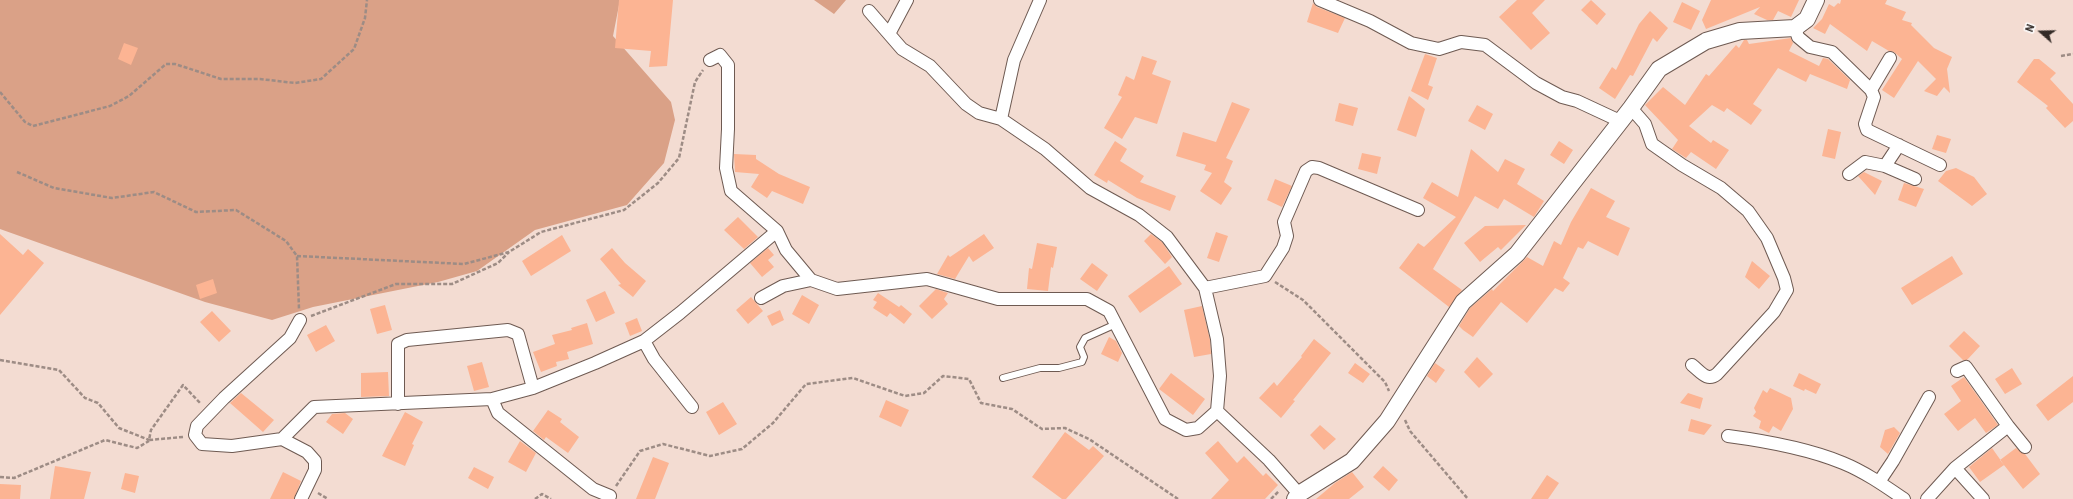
<!DOCTYPE html>
<html>
<head>
<meta charset="utf-8">
<style>
  body { margin:0 }
  #map { position:relative; width:2073px; height:499px; overflow:hidden; background:#f3dcd2; font-family:Barlow,sans-serif }
  canvas { display:block }
  .north { position:absolute; left:2021px; top:12px; width:40px; height:40px; -webkit-text-stroke:3px #fff; paint-order:stroke; rotate:290deg; font-size:11px; font-weight:700; line-height:16px; text-align:center; color:#342b27 }
  .north::after { content:''; display:block; margin:auto; width:14px; height:18px; background:#342b27; clip-path:polygon(50% 0,100% 100%,50% 72%,0 100%) }
</style>
</head>
<body>
<div id="map">
<canvas width="2073" height="499"></canvas>
<div class="north">N</div>
</div>
<script>
const c = document.querySelector('canvas').getContext('2d');
c.lineJoin = 'round';
function paint(path, color) {
  c.fillStyle = color;
  c.fill(path, 'evenodd');
}
function stroke(path, color, width, dash) {
  c.strokeStyle = color;
  c.lineWidth = width;
  c.lineCap = dash ? 'butt' : 'round';
  c.setLineDash(dash || []);
  c.stroke(path);
}
const green = new Path2D(`
  M0 0H620L613 36 671 102 675 120 664 163 627 205 535 230 477 271 438 282 313 307 272 320 205 302 0 229Z
  M814 0H846L834 14Z`);
const building = new Path2D(`
  M619 0H673L667 66 649 67 651 51 615 48Z
  M1517 0H1545L1532 13 1550 33 1531 50 1499 17Z
  M1591 0 1606 14 1597 25 1581 10Z
  M1711 0H1799L1791 17 1778 11 1773 20H1767L1754 14 1760 7 1706 29 1702 20Z
  M1841 0H1887L1885 4 1906 12 1902 20 1912 23 1911 25 1934 48 1952 57 1947 69 1950 93 1944 87 1937 96 1924 91 1936 79 1918 61 1894 98 1882 90 1902 59 1894 52 1889 51 1872 41 1867 51 1830 24 1825 34 1813 28 1822 19 1829 4 1834 7 1838 3 1840 4Z
  M1682 2 1700 11 1691 30 1673 22Z
  M1313 3 1317 7 1345 18 1338 33 1307 22Z
  M1650 11 1668 28 1657 42 1653 38 1633 76 1630 75 1615 99 1599 88 1612 67 1616 70 1639 24Z
  M1791 38 1793 43 1789 51 1819 66 1823 58 1828 59 1850 80 1847 89 1810 74 1806 82 1778 68 1753 104 1762 110 1751 125 1727 108 1724 112 1712 105 1689 126 1711 143 1713 140 1729 150 1716 169 1691 152 1686 158 1672 149 1678 140 1645 105 1663 87 1685 105 1706 74 1709 76 1736 45 1739 48 1744 40H1747L1749 44Z
  M124 43 138 48 131 65 118 59Z
  M1425 54 1437 58 1428 85 1433 87 1428 100 1411 91Z
  M1142 56 1157 61 1152 74 1171 81 1157 124 1135 117 1122 139 1104 128 1122 97 1118 95 1126 76 1134 80Z
  M2034 59H2039L2056 73 2050 79 2073 104V121L2065 128 2046 108 2048 106 2017 82Z
  M1409 96 1425 109 1416 137 1397 130Z
  M1232 102 1250 109 1226 158 1233 161 1224 182 1232 188 1221 205 1200 191 1212 173 1204 170 1206 165 1176 156 1183 132 1216 142Z
  M1339 103 1358 108 1353 126 1335 121Z
  M1477 105 1493 114 1485 130 1468 121Z
  M1828 129 1841 132 1835 159 1822 156Z
  M1937 135 1951 139 1946 153 1932 149Z
  M1115 141 1127 149 1120 161 1144 176 1140 182 1176 196 1170 211 1137 198 1108 180 1107 183 1094 175Z
  M1559 141 1573 150 1564 164 1550 155Z
  M1471 149 1498 172 1505 159 1525 169 1517 184 1544 201 1534 217 1504 199 1498 209 1475 196 1433 269 1462 290 1449 307 1399 268 1418 243 1424 247 1456 217 1423 198 1432 182 1458 197Z
  M1362 153 1381 157 1377 174 1358 169Z
  M734 154 756 155V159L779 174 810 187 803 204 772 191 767 198 751 187 759 174 735 172Z
  M1956 168 1974 177 1987 194 1972 206 1938 181 1946 171Z
  M1864 172 1882 181 1875 195 1858 176Z
  M1275 179 1292 186 1282 207 1267 200Z
  M1904 183 1924 189 1916 207 1898 200Z
  M1591 188 1615 201 1606 217 1630 228 1618 256 1588 241 1583 249 1578 247 1563 278 1570 283 1563 292 1555 288 1527 323 1501 302 1473 337 1463 330 1459 326 1470 308 1492 289 1493 291 1527 257 1543 266 1554 241 1561 245 1571 222Z
  M738 217 758 237 744 249 724 230Z
  M1526 225 1501 250 1498 247 1480 262 1464 243 1485 226Z
  M1216 232 1228 236 1219 262 1207 258Z
  M0 234 23 255 28 249 44 263 0 315Z
  M984 234 994 248 973 262 969 256 955 279 937 274 948 255 950 257Z
  M1151 234 1162 242 1172 257 1165 264 1144 241Z
  M562 235 571 251 531 276 522 261Z
  M1037 243 1057 247 1053 268 1051 267 1048 291 1027 289 1029 268 1032 269Z
  M612 248 625 263 646 281 633 297 618 285 621 284 600 259Z
  M768 248 774 255 768 260 774 267 762 277 750 263Z
  M1952 256 1963 274 1912 305 1901 288Z
  M1752 261 1770 276 1759 289 1745 277Z
  M1092 263 1108 275 1097 291 1080 279Z
  M1169 266 1182 284 1140 313 1128 296Z
  M213 279 217 293 200 299 196 285Z
  M936 289 948 293 944 299 948 304 932 319 919 306Z
  M605 291 615 313 596 322 586 300Z
  M878 293 899 307 901 305 912 314 904 324 890 313 887 317 873 308 877 302 873 300Z
  M802 295 819 305 809 324 792 314Z
  M751 297 763 311 748 324 736 310Z
  M385 305 392 330 377 334 370 309Z
  M1202 306 1210 340 1211 354 1194 357 1184 310Z
  M780 310 784 320 772 326 767 316Z
  M212 311 231 331 219 342 200 322Z
  M637 318 642 331 630 336 625 323Z
  M587 323 593 344 567 352 569 359 556 362 557 366 541 372 533 352 555 344 552 335 572 330 571 328Z
  M326 325 335 341 316 352 307 335Z
  M1964 331 1980 346 1967 360H1963L1949 346Z
  M1109 337 1116 341 1122 353 1118 362 1101 354Z
  M1314 339 1331 353 1293 400 1295 401 1281 418 1259 398 1274 382 1277 386 1302 357 1301 356Z
  M1477 357 1493 374 1479 388 1464 372Z
  M482 362 489 387 474 391 467 366Z
  M1355 363 1370 374 1363 383 1348 373Z
  M1435 363 1445 370 1436 383 1427 376Z
  M2012 368 2022 384 2005 394 1995 379Z
  M388 372 389 396 361 397V373Z
  M1171 373 1205 399 1193 415 1159 389Z
  M1799 373 1821 384 1816 394 1805 389 1804 391 1793 386Z
  M2073 376V402L2048 421 2036 405Z
  M1964 377 1998 425 1986 433 1975 418 1958 431 1944 414 1961 401 1951 386Z
  M1770 388 1791 398 1793 409 1781 431 1773 426 1769 433 1759 428 1761 421 1753 416 1756 412 1754 408 1763 390 1767 393Z
  M241 393 274 420 263 432 230 403Z
  M1688 393 1703 398 1700 409 1680 403Z
  M886 400 909 410 901 427 879 417Z
  M723 402 737 424 719 435 706 412Z
  M548 410 562 419 560 422 579 437 568 453 546 437 544 440 533 431Z
  M405 412 423 422 412 444 414 445 405 466 382 456Z
  M345 413 353 419 343 434 326 422 332 414Z
  M1691 419 1712 425 1704 435 1688 431Z
  M1320 425 1336 439 1324 450 1310 435Z
  M1894 427 1900 433 1888 454 1880 447 1885 430Z
  M1065 432 1089 450 1093 446 1104 456 1066 499H1062L1032 477Z
  M520 441 536 453 526 472 508 462Z
  M1218 441 1237 463 1244 456 1263 476 1266 473 1278 485 1265 499H1211L1229 480 1205 453Z
  M1992 448 2004 465 1980 482 1969 467Z
  M2016 448 2025 454 2040 474 2023 489 2000 460Z
  M653 457 669 463 655 499H636Z
  M55 466 91 472 84 499H50Z
  M1383 466 1398 480 1389 491 1373 477Z
  M474 467 494 477 488 489 468 478Z
  M283 472 301 481 294 499H270Z
  M1352 472 1364 487 1349 499H1316L1335 483Z
  M125 473 139 476 135 493 121 489Z
  M1547 475 1559 483 1548 499H1531Z
  M0 484 21 485 20 499H0Z`);
const path = new Path2D(`
  M2061 56 2073 54
  M0 92 25 122 33 126 110 106 129 96 166 64H175L221 79H260L295 83 321 79 354 49 365 18 367 0
  M17 172 54 188 112 198 154 192 196 212 236 210 286 241 297 256 299 309
  M297 256 464 264 509 252 541 232 624 210 658 183 679 158 695 82 703 70
  M1275 282 1303 300 1385 382 1389 391
  M311 316 396 284H452L498 263 509 252
  M0 360 59 370 85 398 98 403 119 428 149 440
  M1405 420 1410 431 1468 499
  M183 437 149 440 151 430 183 385 201 404
  M0 477 14 478 105 440 137 448 149 441
  M616 486 640 451 663 444 710 456 742 449 773 423 806 384 853 378 905 396 924 393 943 376 969 379 981 403 1012 409 1042 429 1065 428 1089 439 1178 499
  M318 493 328 499
  M535 499 542 494 551 499
  M1271 499 1279 491`);
const lane = new Path2D(`
  M1003 378 1040 368H1059L1082 362 1084 357 1080 347 1085 338 1116 324`);
const street = new Path2D(`
  M1320 0 1370 21 1411 43 1439 49 1461 42 1485 45 1536 83 1562 97 1577 101 1620 121
  M869 11 902 49 930 66 966 104 979 113 1001 119 1045 149 1090 188 1139 215 1167 237 1205 288 1265 276 1283 248 1287 236 1284 222 1306 171 1312 167 1319 168 1418 210
  M1795 28 1798 37 1810 47 1832 52 1871 90 1874 97 1865 124 1867 130 1940 165
  M889 34 907 0
  M710 60 720 55 728 65V129L726 168 731 191 777 231 786 250 811 280 837 289 927 279 998 299H1087L1109 311 1165 419 1186 430 1198 428 1217 411 1269 460 1299 494
  M1871 90 1890 58
  M1631 108 1645 124 1652 144 1682 165 1721 188 1748 211 1767 238 1784 278 1787 290 1774 312 1717 374C1707 382 1701 372 1692 365
  M1001 119 1014 60 1040 0
  M1885 166 1899 145
  M1849 174 1865 162 1885 166 1915 179
  M1205 288 1217 339 1220 376 1217 411
  M761 298 783 286 811 280
  M644 341 654 359 692 407
  M492 399 498 413 593 489 610 496
  M398 404V344L407 340 508 330 518 334 533 388
  M2008 426 2025 447
  M1728 436C1766 441 1807 448 1843 463 1865 472 1885 486 1904 499
  M282 439 232 446 202 444 195 435 197 426 224 398 290 338 300 320
  M1955 468 2008 426 1966 367 1957 371
  M1879 482 1893 461 1929 397
  M301 499 315 470V461L307 452 282 439 314 407 492 399 533 388 595 363 644 341 680 313 777 231
  M1927 499 1955 468 1983 499`);
const secondary = new Path2D(`
  M1295 499 1299 494 1352 461 1387 421 1463 302 1517 254 1631 108 1659 69 1706 41 1740 31 1795 28 1807 19 1816 0`);
paint(green, '#daa187');
paint(building, '#fcb493');
stroke(lane, '#6e5a52', 8);
stroke(street, '#6e5a52', 14);
stroke(secondary, '#6e5a52', 18);
stroke(path, '#9d8c85', 2.5, [4, 2]);
stroke(lane, '#fff', 6);
stroke(street, '#fff', 12);
stroke(secondary, '#fff', 16);
</script>
</body>
</html>
